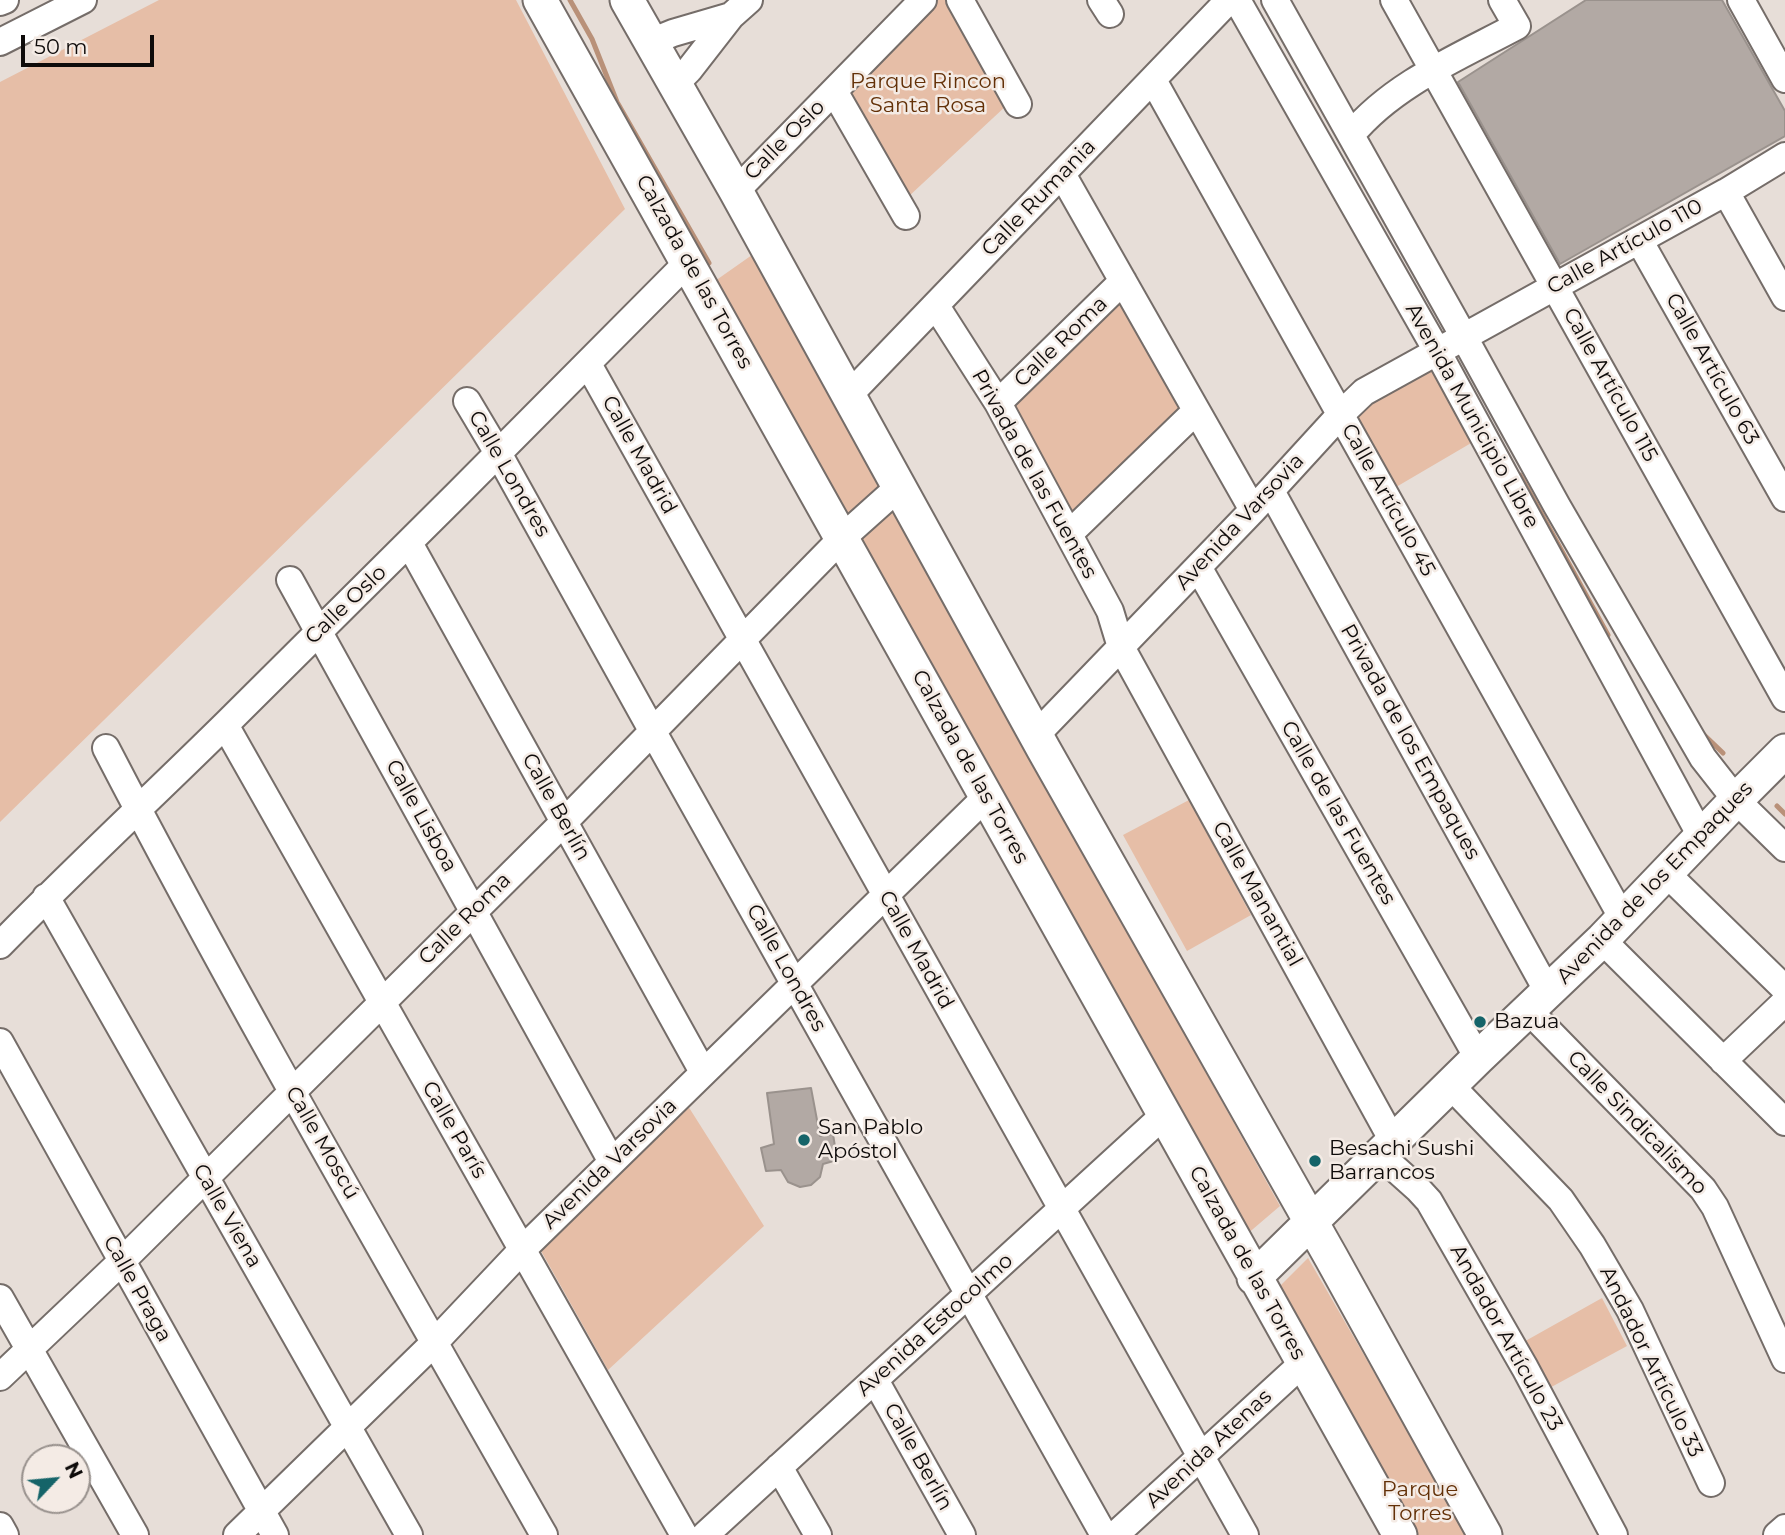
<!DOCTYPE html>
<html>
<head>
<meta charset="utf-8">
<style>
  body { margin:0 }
  #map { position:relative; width:1785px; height:1535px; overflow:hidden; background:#e7ded8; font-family:Montserrat,sans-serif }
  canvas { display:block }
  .north { position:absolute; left:21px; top:1444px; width:70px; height:70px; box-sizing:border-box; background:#f4ebe5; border:2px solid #98918d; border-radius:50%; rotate:64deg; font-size:19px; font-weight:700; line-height:28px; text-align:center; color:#0e0b0a }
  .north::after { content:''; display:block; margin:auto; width:24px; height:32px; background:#156469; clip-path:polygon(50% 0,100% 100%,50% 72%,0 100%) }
  .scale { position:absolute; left:21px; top:35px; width:133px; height:32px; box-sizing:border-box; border:4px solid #0e0b0a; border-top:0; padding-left:9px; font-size:21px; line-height:24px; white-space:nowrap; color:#0e0b0a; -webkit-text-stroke:5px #f4ebe5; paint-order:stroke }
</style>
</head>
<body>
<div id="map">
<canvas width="1785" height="1535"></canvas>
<div class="north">N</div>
<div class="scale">50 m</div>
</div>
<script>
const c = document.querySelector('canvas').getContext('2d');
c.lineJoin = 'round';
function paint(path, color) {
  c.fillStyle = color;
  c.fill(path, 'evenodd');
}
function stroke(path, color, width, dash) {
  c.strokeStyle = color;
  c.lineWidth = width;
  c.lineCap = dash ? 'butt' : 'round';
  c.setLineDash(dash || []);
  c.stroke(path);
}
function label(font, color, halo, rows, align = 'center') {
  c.font = font + ' Montserrat,sans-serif';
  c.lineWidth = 5;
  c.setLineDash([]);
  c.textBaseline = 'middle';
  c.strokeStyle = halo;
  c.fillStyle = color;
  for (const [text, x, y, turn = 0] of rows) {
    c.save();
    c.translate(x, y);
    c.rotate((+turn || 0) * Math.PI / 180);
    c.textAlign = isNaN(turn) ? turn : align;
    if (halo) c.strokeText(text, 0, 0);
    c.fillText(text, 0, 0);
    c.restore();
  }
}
const green = new Path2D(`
  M159 0H516L625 209 0 822V82Z
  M935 0H950L1007 105 908 197 845 91Z
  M752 255 1280 1206 1246 1235 715 281Z
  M1127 292 1190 406 1069 521 1007 405Z
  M1434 359 1478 439 1391 490 1349 415Z
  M1189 800 1251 915 1187 951 1123 835Z
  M688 1106 764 1226 608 1370 540 1249Z
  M1308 1258 1468 1535H1409L1273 1293Z
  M1602 1298 1627 1346 1544 1391 1520 1344Z`);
const stream = new Path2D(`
  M570 0 592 39 617 102 709 263
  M1520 475 1608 635
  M1700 731 1723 753
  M1777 806 1785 814`);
const building = new Path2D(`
  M1586 0H1722L1785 111V136L1560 264 1458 82Z
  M811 1088 820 1136 833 1134 837 1160 823 1164 820 1177 811 1185 800 1187 788 1182 781 1170 766 1171 761 1148 774 1144 767 1093Z`);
const minor = new Path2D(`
  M960 0 1018 104
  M1101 0 1110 14
  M1237 0 1437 351 1701 836
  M1275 0 1464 337 1557 506 1703 758 1736 800 1785 848
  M1394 0 1785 698
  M1741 0 1785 79
  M0 2 5 0
  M0 42 83 0
  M651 42 673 33 731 16
  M1153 80 1623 919
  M675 84 689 70 731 16 749 0
  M834 91 906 216
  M1351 135C1393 84 1459 57 1517 26L1502 0
  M1062 174 1253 510
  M736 191 923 0
  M1726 192 1785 297
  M1639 240 1785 498
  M936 306 998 403 1110 611 1121 647 1393 1141
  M588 364 1245 1535
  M849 395 1229 0
  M467 401 498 453 653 732 1104 1535
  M998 403 1123 281
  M1271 491 1548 992
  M1069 534 1196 411
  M409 543 703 1072
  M1198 567 1478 1058
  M290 580 612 1162
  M225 725 684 1535
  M1036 735 1253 510 1340 415 1364 392 1726 192 1785 156
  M106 748C244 1014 396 1274 544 1535
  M1667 874 1785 989
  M46 897 409 1535
  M1602 940 1785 1122
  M0 945C74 869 152 797 227 723 382 570 535 417 688 262
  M1529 1011 1703 1189 1715 1207 1785 1359
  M0 1042 275 1535
  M1723 1061 1785 1002
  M1450 1085 1561 1200 1592 1245 1630 1310 1711 1483
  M1380 1155 1418 1189 1429 1201 1525 1368 1614 1535
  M0 1298 135 1535
  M0 1377 122 1261 564 822 842 538 899 487
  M875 1380 962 1535
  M779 1467 818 1535
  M0 1526 5 1535
  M237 1535 435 1342 522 1250 987 796
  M705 1535 1164 1115
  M1115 1535 1303 1363
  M1777 1535 1785 1528`);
const major = new Path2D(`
  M540 0C829 511 1111 1025 1400 1535
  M627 0 736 191 1044 750 1331 1257 1485 1535
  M1254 1278 1478 1058 1602 940 1736 800 1785 751`);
const markers = [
  [1480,1022,7,"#156469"],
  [804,1140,7,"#156469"],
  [1315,1161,7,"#156469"]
];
const parkNames = [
  ["Parque Rincon",928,82],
  ["Santa Rosa",928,106],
  ["Parque",1420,1490],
  ["Torres",1420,1514]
];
const streetNames = [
  ["Calle Oslo",785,140,-45],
  ["Calle Rumania",1039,198,-46],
  ["Calle Artículo 110",1625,247,-29],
  ["Calzada de las Torres",694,272,61],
  ["Calle Roma",1061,342,-44],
  ["Calle Artículo 63",1712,369,61],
  ["Calle Artículo 115",1610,385,61],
  ["Avenida Municipio Libre",1472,416,61],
  ["Calle Madrid",639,455,61],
  ["Calle Londres",509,474,60],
  ["Privada de las Fuentes",1034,474,61],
  ["Calle Artículo 45",1388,500,61],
  ["Avenida Varsovia",1240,522,-47],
  ["Calle Oslo",346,605,-44],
  ["Privada de los Empaques",1410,742,61],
  ["Calzada de las Torres",970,767,61],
  ["Calle Berlín",556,807,61],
  ["Calle de las Fuentes",1338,813,60],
  ["Calle Lisboa",421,816,61],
  ["Avenida de los Empaques",1655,883,-46],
  ["Calle Manantial",1257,894,61],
  ["Calle Roma",465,919,-45],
  ["Calle Madrid",916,950,61],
  ["Calle Londres",786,968,61],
  ["Calle Sindicalismo",1637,1123,46],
  ["Calle París",454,1130,60],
  ["Calle Moscú",322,1143,60],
  ["Avenida Varsovia",610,1164,-44],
  ["Calle Viena",227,1216,60],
  ["Calzada de las Torres",1247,1263,61],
  ["Calle Praga",137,1289,61],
  ["Avenida Estocolmo",935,1325,-42],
  ["Andador Artículo 23",1506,1338,61],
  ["Andador Artículo 33",1651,1362,64],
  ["Avenida Atenas",1209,1449,-43],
  ["Calle Berlín",918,1457,61]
];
const poiNames = [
  ["Bazua",1494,1022],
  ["San Pablo",818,1128],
  ["Apóstol",818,1152],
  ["Besachi Sushi",1329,1149],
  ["Barrancos",1329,1173]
];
paint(green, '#e6bea7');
stroke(stream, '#b99179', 5);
paint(building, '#b2a9a4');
stroke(building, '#9a928d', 2);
stroke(minor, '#756d69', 30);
stroke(major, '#756d69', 37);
stroke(minor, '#fff', 26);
stroke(major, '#fff', 33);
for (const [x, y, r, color] of markers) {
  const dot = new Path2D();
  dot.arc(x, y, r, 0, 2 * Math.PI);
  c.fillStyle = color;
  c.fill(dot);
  stroke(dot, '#f4ebe5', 2.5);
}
label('21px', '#633007', '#f4ebe5', parkNames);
label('21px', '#0e0b0a', '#f4ebe5', streetNames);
label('21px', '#0e0b0a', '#f4ebe5', poiNames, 'left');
</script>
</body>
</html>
